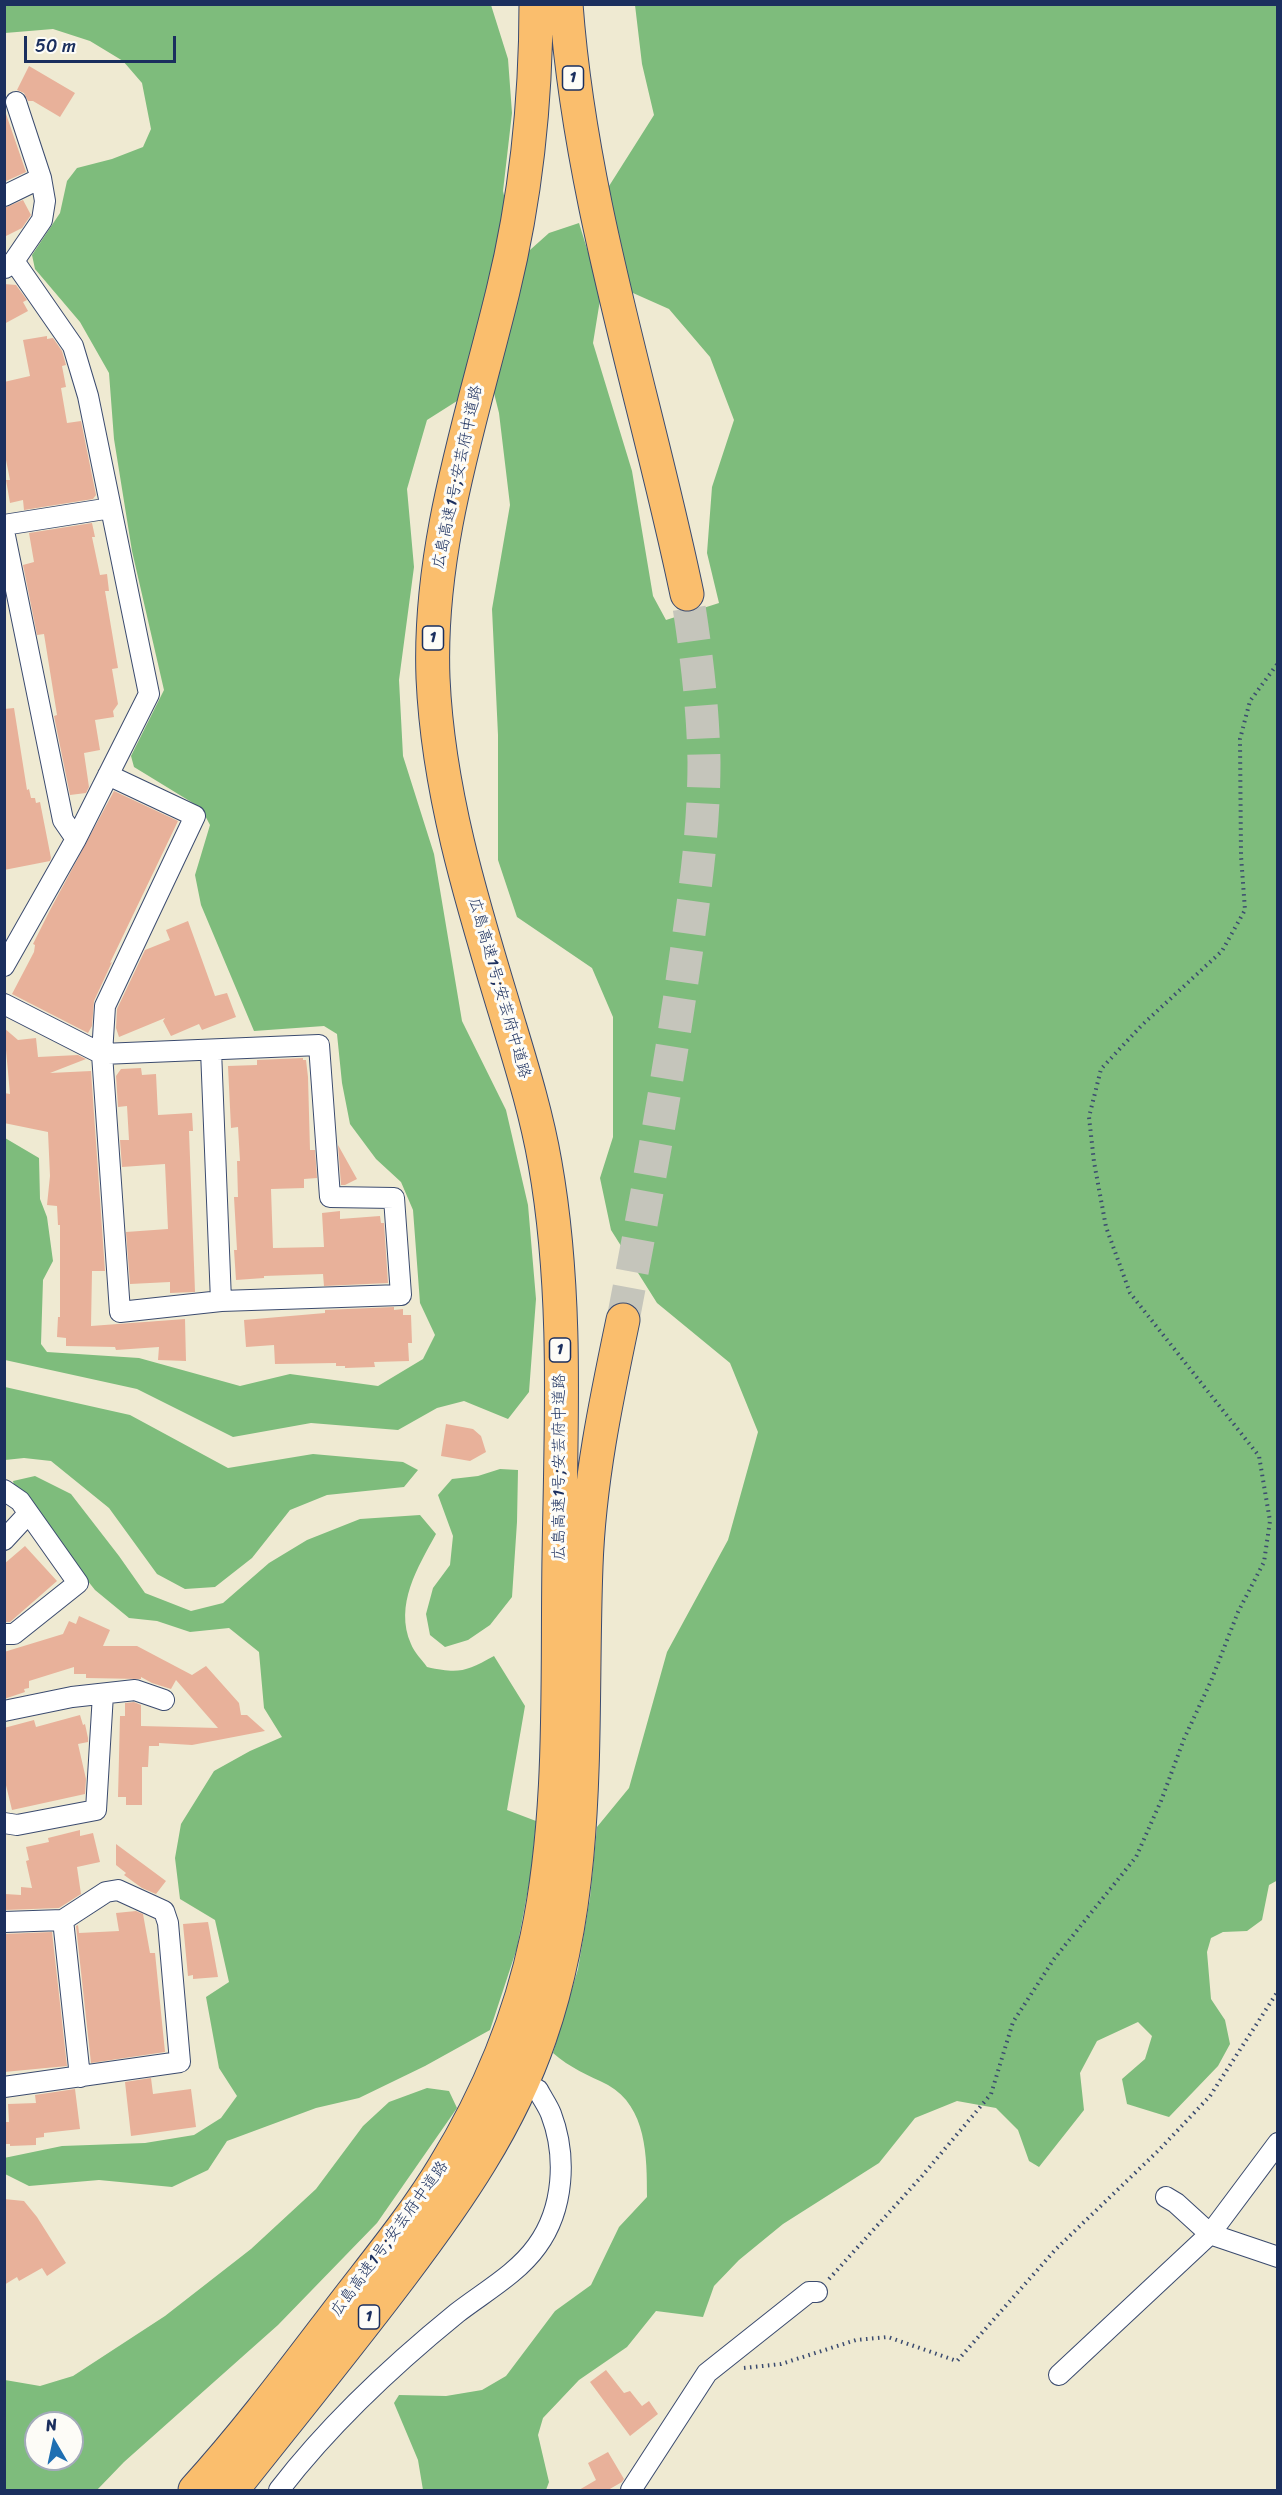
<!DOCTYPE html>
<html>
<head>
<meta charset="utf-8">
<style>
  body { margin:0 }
  #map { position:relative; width:1282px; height:2495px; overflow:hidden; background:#efead2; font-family:Sriracha,sans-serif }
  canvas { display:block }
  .frame { position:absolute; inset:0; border:6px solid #1b2f5e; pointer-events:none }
  .north { position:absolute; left:24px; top:2411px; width:60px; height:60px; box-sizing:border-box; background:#fdfcf7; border:2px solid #a3aaba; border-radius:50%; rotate:351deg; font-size:16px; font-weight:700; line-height:24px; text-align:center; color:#1b2f5e }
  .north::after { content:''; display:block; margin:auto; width:21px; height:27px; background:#1f6fb2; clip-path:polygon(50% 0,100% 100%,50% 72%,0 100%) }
  .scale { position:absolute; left:24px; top:36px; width:152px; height:27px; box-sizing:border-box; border:3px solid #1b2f5e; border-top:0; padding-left:8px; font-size:18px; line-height:21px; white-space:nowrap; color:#1b2f5e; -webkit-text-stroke:4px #fdfcf7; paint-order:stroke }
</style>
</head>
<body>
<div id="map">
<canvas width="1282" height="2495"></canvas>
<div class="frame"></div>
<div class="north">N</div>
<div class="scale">50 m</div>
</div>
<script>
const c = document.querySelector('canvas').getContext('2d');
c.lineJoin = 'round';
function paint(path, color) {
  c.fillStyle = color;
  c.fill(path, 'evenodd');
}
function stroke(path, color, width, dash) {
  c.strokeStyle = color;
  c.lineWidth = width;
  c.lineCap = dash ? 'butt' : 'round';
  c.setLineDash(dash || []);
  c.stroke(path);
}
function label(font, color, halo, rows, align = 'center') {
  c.font = font + ' Sriracha,"Klee One",sans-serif';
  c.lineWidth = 6;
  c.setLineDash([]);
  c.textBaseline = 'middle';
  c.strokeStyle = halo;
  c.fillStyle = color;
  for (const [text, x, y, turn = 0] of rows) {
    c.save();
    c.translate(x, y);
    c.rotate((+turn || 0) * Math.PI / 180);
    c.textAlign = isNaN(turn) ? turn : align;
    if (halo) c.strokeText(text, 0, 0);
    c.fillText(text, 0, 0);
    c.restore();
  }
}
const forest = new Path2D(`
  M5 5H491L508 59 512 113 503 191 509 218 468 394 427 420 407 489 414 567 399 680 403 756 434 854 462 1021 506 1110 528 1205 536 1299 529 1392 508 1419 464 1401 437 1408 398 1430 311 1423 233 1437 137 1389 5 1360V1138L39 1158 40 1199 47 1217 53 1261 43 1280 41 1344 47 1352 139 1358 240 1386 290 1374 378 1386 423 1359 435 1335 420 1303 413 1210 401 1182 376 1159 350 1124 342 1083 337 1034 324 1026 254 1031 201 905 195 875 210 825 201 808 134 767 131 756 164 690 132 551 114 439 109 373 80 322 35 269 32 255 60 213 67 181 77 168 112 159 143 147 151 129 142 83 123 61 90 41 53 29 5 33Z
  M635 5H1277L1278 1880 1269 1885 1262 1920 1247 1931 1223 1932 1211 1938 1207 1952 1211 1999 1225 2020 1230 2044 1218 2066 1169 2117 1127 2104 1122 2079 1145 2059 1152 2036 1138 2022 1097 2041 1080 2073 1084 2110 1039 2167 1029 2161 1018 2130 996 2108 957 2101 915 2118 879 2163 783 2224 739 2260 714 2286 703 2317 656 2311 627 2347 579 2380 543 2418 538 2435 549 2482 546 2490H423L418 2460 394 2403 399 2395 446 2396 482 2390 506 2376 555 2311 591 2285 619 2227 647 2197C647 2157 647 2107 608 2085 588 2075 570 2068 553 2053L578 1969 590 1898 597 1827 629 1788 667 1652 728 1540 758 1432 730 1363 657 1303 611 1230 600 1178 613 1137V1017L592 968 517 917 498 860V735L492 609 510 505 499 413 491 381 521 258 549 233 579 223 601 294 593 343 632 471 653 596 666 620 719 603 707 553 712 487 734 420 710 357 669 309 624 289 604 194 654 115 642 64Z
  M5 1387 130 1415 228 1468 313 1454 403 1462 418 1470 404 1487 327 1495 290 1510 252 1558 215 1587 185 1589 157 1574 109 1508 51 1461 24 1458 5 1460Z
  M500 1469 518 1470 517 1522 512 1597 490 1625 468 1640 445 1647 430 1635 426 1614 433 1588 450 1565 453 1536 438 1495 452 1479 478 1476Z
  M35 1476 71 1494 119 1556 145 1593 191 1611 223 1603 269 1563 307 1540 360 1519 420 1515 436 1534C418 1567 394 1605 411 1644 414 1652 422 1660 427 1667 459 1674 465 1672 494 1656L525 1706 507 1810 536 1821 531 1873 517 1948 490 2030 425 2066 359 2098 316 2108 227 2141 208 2170 172 2187 99 2180 29 2186 5 2174 4 2158 62 2146 145 2143 194 2135 221 2118 237 2096 219 2068 206 1997 229 1982 215 1920 180 1899 175 1858 181 1824 214 1771 250 1751 282 1737 264 1708 259 1652 229 1628 190 1632 157 1621 129 1618 95 1590 15 1489 13 1481Z
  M427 2088 449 2091 457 2108 377 2223 278 2325 124 2462 97 2490H5V2380L40 2386 73 2376 165 2316 251 2249 316 2189 363 2126 389 2102ZM36 2423H72V2459H36Z`);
const building = new Path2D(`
  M29 66 75 93 60 117 33 101H28L24 93 17 90Z
  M5 111 26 172 4 182V111Z
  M23 200 31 215 22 228 4 237V208Z
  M4 284 16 285 27 300 23 302 28 311 4 324Z
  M47 336V339L53 338 62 351 66 365 62 366 66 387 61 388 67 423 81 421 96 495 93 499 24 510 23 500 10 503 6 480H10L4 450V382L30 376 23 340Z
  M92 523 95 537H92L100 575 107 574 109 591H105L118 668 112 669 118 704 113 711 114 717 95 720 100 750 84 753 89 787 86 793 70 795 54 716 57 715 44 634 37 635 23 565 34 562 29 533Z
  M14 708 27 790 29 789 31 798H35L36 803 40 802 51 858 50 861 4 870V709Z
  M114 791 178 821 110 963 112 962 94 1001 92 1026 88 1033 12 994 34 952 35 945 33 944 49 912Z
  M188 921 215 996 227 993 236 1017 202 1030 199 1024 171 1036 163 1021 165 1018 119 1037 116 1028 117 1009 145 950 170 940 166 930Z
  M4 1028 18 1040 36 1038 38 1057 78 1055 86 1059 50 1073 91 1071 105 1271H92L91 1326 185 1319 186 1361 158 1360 159 1347 116 1350 115 1347 66 1346V1338L57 1337 58 1317H60V1225H58L57 1206 47 1205 50 1176 48 1132 4 1123V1093L10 1094Z
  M303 1058V1060H306L308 1077 310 1150H315L317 1178 304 1179V1188L271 1189 273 1248 324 1247 322 1213 340 1211V1219L380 1216 381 1223H384L388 1283 324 1286 323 1274 264 1276V1278L236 1280 234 1250H237L234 1197H238L237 1161H240L238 1127 231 1128 228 1066 257 1065V1060Z
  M141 1068 142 1075 156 1074 158 1115 192 1113 193 1131H189L195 1292 170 1293V1282L130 1284 126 1232 168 1229 165 1164 122 1167 120 1140H129L127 1106 118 1107 116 1076 121 1069Z
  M338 1145 357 1179 345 1185H341Z
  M394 1307V1310L403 1309V1315H411L412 1343H408L409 1361 374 1362 375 1367 345 1368V1366H336V1363L275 1364 274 1345 246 1347 244 1320 325 1313V1310Z
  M446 1424 473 1429 481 1436 486 1452 470 1461 441 1456Z
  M25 1546 57 1581 10 1622H4V1564Z
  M79 1616 110 1630 103 1646H137L192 1675 206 1666 239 1703 241 1715H247L265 1731 192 1745 159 1743V1746H149L148 1767H142V1805H126V1797H118L120 1716H125V1703L134 1702 141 1705V1726L218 1728 176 1680 171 1689 152 1683 141 1677V1679L86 1678V1674H74V1667L29 1681V1688L24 1689 25 1692 4 1699V1652L63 1634 69 1621 76 1624Z
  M80 1715 83 1725 85 1724 88 1738V1742L78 1744 86 1779 85 1794 12 1810 4 1777V1728L34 1720 36 1727Z
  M80 1830V1836L93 1833 100 1862 77 1867 81 1894 59 1908 4 1910 5 1894 21 1895V1887L32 1888 26 1861 29 1860 26 1847 49 1842 48 1838Z
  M116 1844 166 1881 156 1894 142 1888 124 1875 126 1873 116 1865Z
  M136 1911 143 1914 150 1953H155L165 2052 91 2063 76 1926 78 1925 79 1933 119 1931 116 1913Z
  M208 1922 218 1977 193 1979V1975L188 1976 183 1924Z
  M52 1932 67 2066 4 2072V1934Z
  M151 2078 153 2094 191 2089 196 2127 131 2136 125 2082Z
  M75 2089 80 2129 44 2133V2137L36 2138V2145L10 2146V2144H4V2122H9L8 2104 36 2103 35 2095Z
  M4 2199 24 2201 37 2217 66 2263 47 2276 42 2268 19 2281 17 2277 4 2285Z
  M606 2370 624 2393 630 2391 642 2406 649 2401 658 2414 630 2436 590 2382Z
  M608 2452 624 2479 622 2482 608 2490H579L596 2480 588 2463Z`);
const highwayTunnel = new Path2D(`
  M623 1320C644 1209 665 1099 681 988 692 913 704 838 704 762 703 706 696 650 687 594`);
const path = new Path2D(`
  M829 2279 922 2176 991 2094 1013 2022 1054 1959 1136 1857 1161 1801 1184 1739 1211 1681 1238 1612 1264 1562 1270 1521 1259 1456 1130 1293 1106 1227 1094 1162 1089 1117 1101 1069 1142 1025 1222 951 1245 910 1241 856 1240 739 1250 701 1278 663
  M744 2368 781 2364 856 2340 888 2337 957 2361 1056 2249 1160 2149 1210 2096 1278 1991`);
const street = new Path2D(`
  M4 196 41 178
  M5 268 14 261 42 220 45 201 41 178 16 102
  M4 525 111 508
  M4 531 63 820 76 839
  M4 966 76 839 149 694 88 396 73 346 14 261
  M4 1004 102 1054 319 1045 330 1197 394 1198 401 1295 221 1301 120 1312 102 1054 105 1006 195 816 108 775
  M211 1050 221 1301
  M4 1490 20 1501 78 1583 14 1634H4
  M4 1540 28 1514
  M4 1711 72 1697 135 1690 164 1700
  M4 1823 17 1825 96 1810 103 1694
  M63 1920 80 2077
  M4 1922 63 1920 106 1892 118 1890 164 1911 168 1923 180 2062 4 2087
  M1166 2197 1176 2203 1210 2234 1278 2257
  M1059 2375 1210 2234 1278 2143
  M279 2490C329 2425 393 2365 457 2313 484 2292 517 2274 537 2246 564 2209 567 2156 551 2114 548 2106 542 2098 538 2090
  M631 2490 707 2373 809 2292H817`);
const highway = new Path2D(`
  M566 4C581 206 646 397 687 594
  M195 2490C245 2435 290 2375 335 2316 372 2267 412 2220 444 2167 487 2097 520 2018 537 1937 563 1813 557 1683 559 1557 561 1426 568 1293 545 1163 536 1111 520 1061 505 1011 472 902 438 792 433 678 428 545 472 419 503 291 526 197 536 101 536 4
  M232 2490C289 2418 347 2347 402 2274 458 2200 510 2125 540 2037 593 1884 580 1724 586 1566 589 1482 606 1401 623 1320`);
const shields = [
  [573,78,21],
  [433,638,21],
  [560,1350,21],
  [369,2317,21]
];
const shieldNames = [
  ["1",573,78],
  ["1",433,638],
  ["1",560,1350],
  ["1",369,2317]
];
const streetNames = [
  ["広島高速1号;安芸府中道路",458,477,-78],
  ["広島高速1号;安芸府中道路",499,988,74],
  ["広島高速1号;安芸府中道路",560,1467,-90],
  ["広島高速1号;安芸府中道路",390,2239,-54]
];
paint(forest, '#7ebc7c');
paint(building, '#e8b19a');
stroke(highwayTunnel, '#c5c5bb', 33, [33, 16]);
stroke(street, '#3b4b6f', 22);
stroke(highway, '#3b4b6f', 35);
stroke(path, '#3b4b6f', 4, [1.5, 4.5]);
stroke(street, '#fff', 20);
stroke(highway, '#fabe6d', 33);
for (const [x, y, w] of shields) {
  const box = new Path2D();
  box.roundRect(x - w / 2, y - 12, w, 24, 4.5);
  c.fillStyle = '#fdfcf7';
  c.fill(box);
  stroke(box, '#1b2f5e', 1.5);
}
label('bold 15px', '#1b2f5e', null, shieldNames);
label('16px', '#1b2f5e', '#fdfcf7', streetNames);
</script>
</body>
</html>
